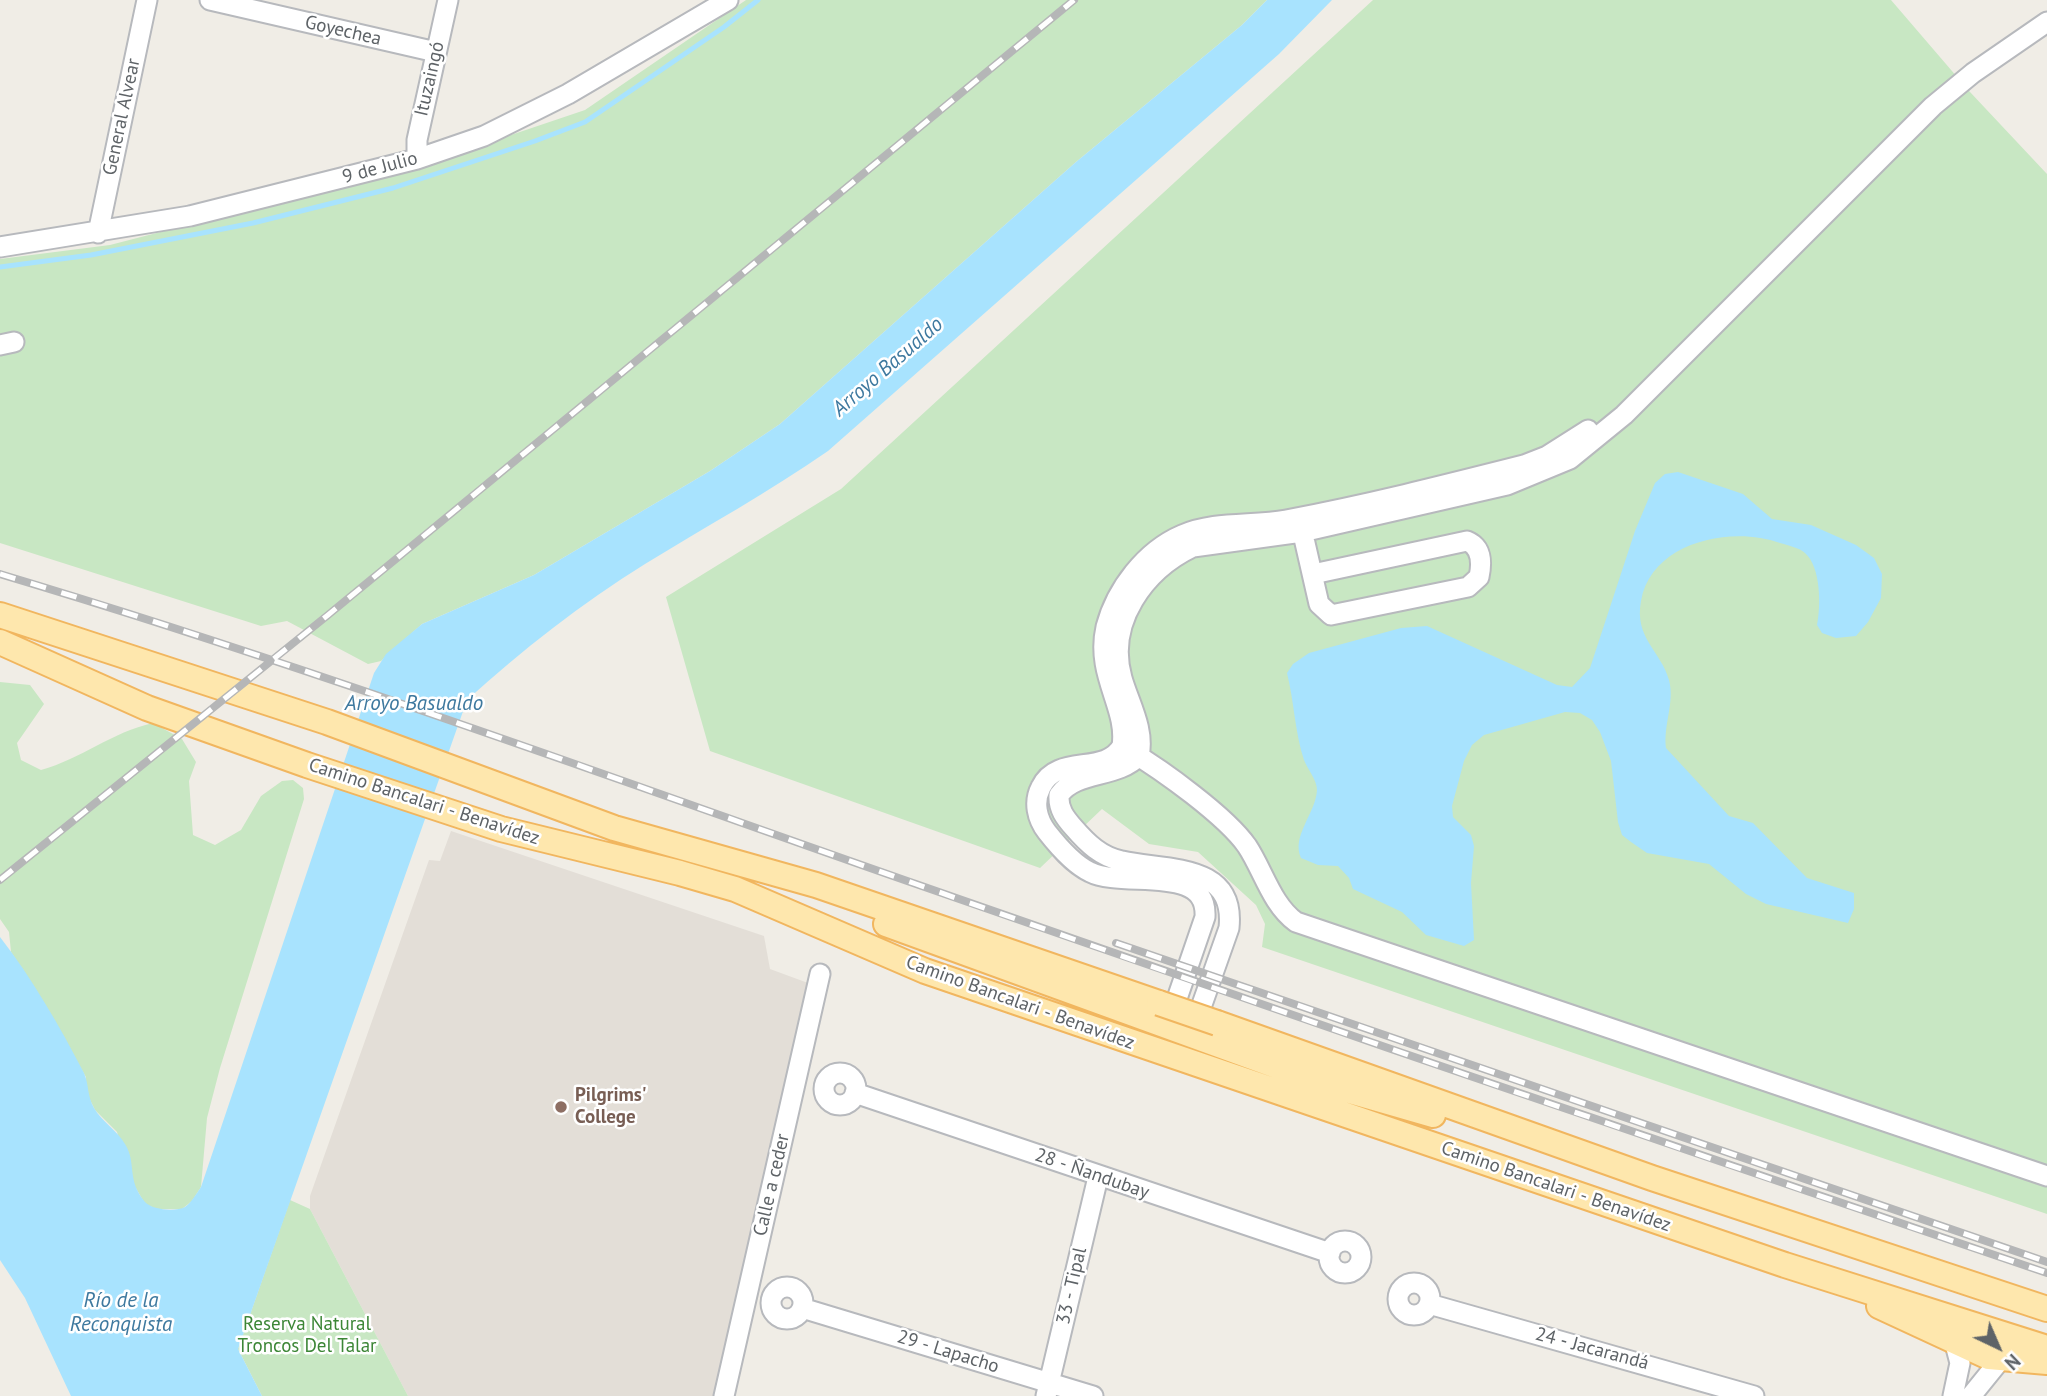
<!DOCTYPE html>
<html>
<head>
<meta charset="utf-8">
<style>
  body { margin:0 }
  #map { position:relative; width:2047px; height:1396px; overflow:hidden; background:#f0ede6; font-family:"PT Sans",sans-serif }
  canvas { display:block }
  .north { position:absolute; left:1963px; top:1312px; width:70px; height:70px; -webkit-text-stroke:5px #fff; paint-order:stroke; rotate:136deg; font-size:19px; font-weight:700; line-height:28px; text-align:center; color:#5e6367 }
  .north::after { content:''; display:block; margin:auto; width:24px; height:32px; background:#5e6367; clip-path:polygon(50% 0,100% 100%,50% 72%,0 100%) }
</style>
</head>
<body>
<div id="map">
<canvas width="2047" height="1396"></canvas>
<div class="north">N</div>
</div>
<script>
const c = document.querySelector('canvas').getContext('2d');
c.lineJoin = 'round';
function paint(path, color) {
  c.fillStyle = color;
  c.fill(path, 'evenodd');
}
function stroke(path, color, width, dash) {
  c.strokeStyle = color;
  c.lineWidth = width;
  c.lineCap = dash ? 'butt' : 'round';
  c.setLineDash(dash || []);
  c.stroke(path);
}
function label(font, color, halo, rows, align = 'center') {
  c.font = font + ' "PT Sans",sans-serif';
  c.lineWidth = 5;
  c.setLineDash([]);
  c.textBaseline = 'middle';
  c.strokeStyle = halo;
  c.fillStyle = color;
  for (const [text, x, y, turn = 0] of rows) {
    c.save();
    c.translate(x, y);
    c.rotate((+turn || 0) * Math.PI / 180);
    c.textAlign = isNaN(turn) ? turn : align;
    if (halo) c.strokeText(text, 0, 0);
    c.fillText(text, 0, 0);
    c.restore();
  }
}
const education = new Path2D(`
  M451 831 764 936 770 969 808 983 713 1396H408L310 1209V1196L429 860 440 861Z`);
const green = new Path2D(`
  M746 0H1267L1242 25 1076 162 780 424 710 471 534 575 422 624 381 661 368 664 287 621 261 626 0 543V259L110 245 428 163 585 110Z
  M1373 0H1891L1970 92 2047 174V1214L1262 947 1265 924 1256 905 1198 852 1149 844 1102 809 1040 868 710 751 666 597 841 489Z
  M0 682 30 685 44 704 17 743 21 760 41 770C81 759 112 732 153 723L182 739 196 762 189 781 193 835 215 845 241 830 261 796 282 781 293 780 303 788 304 799 220 1068 207 1118 201 1187 192 1201 182 1209H156L145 1204 130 1178 117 1132 95 1110 86 1092V1077L11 952 9 932 0 919Z
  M290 1200 310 1209 408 1396H262L238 1349Z`);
const water = new Path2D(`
  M1267 0H1332L1279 54 828 451C769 492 707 526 645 564 582 603 522 650 467 700L238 1349 262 1396H71L25 1298 0 1260V937C32 978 60 1027 84 1073 89 1084 87 1096 94 1108 102 1122 117 1130 125 1144 137 1163 126 1179 145 1202 152 1210 176 1212 185 1207 192 1202 196 1194 201 1187L374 673 386 654 422 624 534 575 710 471 780 424 1076 162 1242 25Z
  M1678 472 1743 494 1772 519 1811 525 1856 545 1874 558 1882 574 1881 598 1868 622 1856 636 1836 638 1822 633 1817 625C1821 606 1821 567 1805 553 1800 548 1787 545 1780 543 1731 525 1651 542 1641 601 1634 638 1661 651 1669 680 1675 703 1663 725 1666 748L1729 816 1753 823 1807 878 1854 893V909L1848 923 1766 904 1746 894 1709 864 1647 853 1631 842 1622 835 1618 822 1611 761 1600 732 1592 720 1580 713 1565 712 1484 735 1472 745 1464 761 1452 806 1453 817 1471 835 1474 846 1471 883 1474 940 1464 946 1426 935 1402 912 1353 889 1349 878 1338 866 1318 865 1301 858C1291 836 1316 813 1317 790 1317 780 1308 770 1304 760 1295 733 1294 701 1287 673L1293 664 1309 653 1401 628 1427 626 1557 685 1572 687 1590 668 1635 531 1655 483 1665 474Z`);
const stream = new Path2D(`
  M0 267 91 255 253 223 393 188 535 141 585 122 724 27 758 0`);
const minor = new Path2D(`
  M210 0 436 52
  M417 159V140L448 0
  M98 233 147 0
  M0 247 190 216 417 159 484 136 568 94 728 0
  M0 345 14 342
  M1300 521 1319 604 1331 615 1468 587 1479 577C1482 563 1482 547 1467 541L1313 574
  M1130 751C1162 770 1226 816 1247 846 1263 870 1272 905 1296 922L2047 1176
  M1170 1019 1205 917C1208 863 1123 889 1090 872 1073 864 1058 846 1047 832 1037 819 1033 802 1041 787 1057 753 1105 776 1122 746 1128 708 1095 675 1106 627 1116 589 1145 551 1182 535 1214 521 1252 526 1286 520 1366 505 1445 485 1524 465L1547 456 1588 430
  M1193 1030 1229 928C1236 861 1163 871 1122 861 1101 857 1087 843 1074 828 1065 818 1058 809 1059 795 1077 770 1117 779 1139 756 1145 729 1129 703 1122 678 1106 622 1145 570 1193 547L1302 532 1507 485 1570 459 1624 415 1933 106 1973 73 2047 22
  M824 1089a16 16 0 1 1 32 0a16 16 0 1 1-32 0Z
  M855 1093 1330 1253
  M1329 1257a16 16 0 1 1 32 0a16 16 0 1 1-32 0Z
  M1398 1299a16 16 0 1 1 32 0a16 16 0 1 1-32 0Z
  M771 1303a16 16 0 1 1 32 0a16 16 0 1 1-32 0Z
  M1429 1304 1754 1396
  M802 1308 1093 1396
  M724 1396 820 974
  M1046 1396 1098 1177
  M1953 1396 1960 1363 1954 1340
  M1971 1396 2001 1359`);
const major = new Path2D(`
  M0 615 327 722 614 828 816 885 1159 1003
  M0 642 147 708 307 765 501 829 680 873 735 889 925 971 1785 1265 2047 1348
  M886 924 1329 1085 1433 1115
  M1217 1023 1652 1178 2047 1309
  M1879 1306 1989 1357 2047 1362`);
const rail = new Path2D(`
  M0 574C309 666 612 778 916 884 1292 1016 1670 1145 2047 1273
  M0 880 328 615 1074 0
  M1116 943 2047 1262`);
const majorBridge = new Path2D(`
  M1159 1003 1217 1023`);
const markers = [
  [561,1107,7,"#8d6e63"]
];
const streetNames = [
  ["Goyechea",343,31,13],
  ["Ituzaingó",430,79,-77],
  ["General Alvear",122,117,-78],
  ["9 de Julio",380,168,-15],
  ["Camino Bancalari - Benavídez",424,802,18],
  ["Camino Bancalari - Benavídez",1020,1003,20],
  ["28 - Ñandubay",1092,1174,19],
  ["Calle a ceder",772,1185,-77],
  ["Camino Bancalari - Benavídez",1556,1187,19],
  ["33 - Tipal",1072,1286,-77],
  ["24 - Jacarandá",1592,1349,15],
  ["29 - Lapacho",948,1352,17]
];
const educationNames = [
  ["Pilgrims'",575,1096],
  ["College",575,1118]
];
const parkNames = [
  ["Reserva Natural",307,1325],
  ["Troncos Del Talar",307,1347]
];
const waterNames = [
  ["Arroyo Basualdo",888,367,-41],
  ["Arroyo Basualdo",414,704],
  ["Río de la",121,1301],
  ["Reconquista",121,1325]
];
paint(education, '#e3ded7');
paint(green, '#c8e7c3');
paint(water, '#a8e3fe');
stroke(stream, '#a8e3fe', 5);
stroke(minor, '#b7b9bd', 23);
stroke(major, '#f1b65f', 28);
stroke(minor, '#fff', 19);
stroke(major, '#fee7ad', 24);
stroke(rail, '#b5b6b7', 8);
stroke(rail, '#fff', 5, [16]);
stroke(majorBridge, '#f1b65f', 28, []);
stroke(majorBridge, '#fee7ad', 24);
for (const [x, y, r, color] of markers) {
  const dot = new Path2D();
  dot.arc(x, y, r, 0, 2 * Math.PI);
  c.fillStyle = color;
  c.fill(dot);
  stroke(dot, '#fff', 2.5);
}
label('19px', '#5e6367', '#fff', streetNames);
label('bold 19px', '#785e54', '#fff', educationNames, 'left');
label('19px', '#3c8636', '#fff', parkNames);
label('italic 21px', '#3e799f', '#fff', waterNames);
</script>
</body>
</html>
